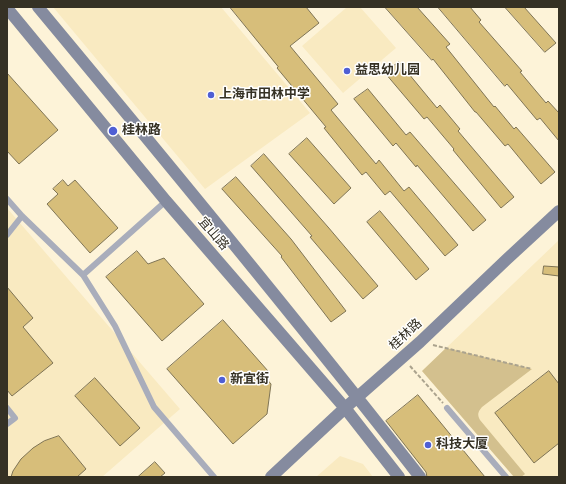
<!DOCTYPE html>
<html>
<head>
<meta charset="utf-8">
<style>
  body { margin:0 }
  #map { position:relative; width:566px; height:484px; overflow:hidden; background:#fdf3d8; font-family:"Source Serif 4",serif }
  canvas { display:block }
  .frame { position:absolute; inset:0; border:8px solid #353124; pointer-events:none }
</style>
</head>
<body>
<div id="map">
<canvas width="566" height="484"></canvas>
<div class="frame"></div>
</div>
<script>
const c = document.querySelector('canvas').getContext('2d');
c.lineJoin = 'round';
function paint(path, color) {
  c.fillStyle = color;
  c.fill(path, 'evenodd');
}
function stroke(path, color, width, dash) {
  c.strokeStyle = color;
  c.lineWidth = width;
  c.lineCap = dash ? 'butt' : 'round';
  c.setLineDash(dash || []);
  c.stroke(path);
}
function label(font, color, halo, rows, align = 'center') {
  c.font = font + ' "Source Serif 4","Noto Sans SC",serif';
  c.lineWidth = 3;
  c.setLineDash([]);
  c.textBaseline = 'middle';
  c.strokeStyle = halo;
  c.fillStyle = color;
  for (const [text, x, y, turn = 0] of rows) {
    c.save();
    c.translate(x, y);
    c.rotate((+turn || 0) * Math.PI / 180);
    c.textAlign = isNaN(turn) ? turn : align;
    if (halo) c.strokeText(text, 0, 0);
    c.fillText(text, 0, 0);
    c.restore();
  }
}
const built = new Path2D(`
  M53 7H221L310 113 205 189Z
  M347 7H360L396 48 343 93 302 46Z
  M7 208 180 409 102 477H7Z
  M559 240V477H514L422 371Z
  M340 456 363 464 373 477H316Z`);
const green = new Path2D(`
  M446 348 532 369 482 407C478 412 477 414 480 420L525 474 521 477H514L422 371Z`);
const building = new Path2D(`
  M230 7H306L319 23 290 46 338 104 331 110 376 164 379 160 404 191 409 187 458 245 445 256 390 191 385 195 366 172 362 175 324 128 326 127 277 68 278 67Z
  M385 7H417L450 44 446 47 494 107 495 106 514 129 516 127 555 172 541 184 508 144 505 146 476 112H475L433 59 432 60Z
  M438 7H470L481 20 479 22 522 71 520 72 546 103 548 101 559 113V141L540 118 537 120 507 84 505 86Z
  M505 7H524L556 43 545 52Z
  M399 62 437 108 440 105 460 129 458 131 514 197 501 208 453 150 454 149 427 117 424 119 385 73Z
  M7 73 58 130 19 164 7 151Z
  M368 89 406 135 410 132 486 220 473 231 417 165 416 167 396 143 393 146 354 99Z
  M307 138 351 188 334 204 289 154Z
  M264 154 328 227 378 286 363 299 310 237 312 236 251 166Z
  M236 177 291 239 346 311 331 322 281 257 282 256 222 189Z
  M63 180 68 186 75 180 118 228 90 253 47 204 58 194 53 189Z
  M380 211 429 269 416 280 367 222Z
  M137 251 148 264 164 258 204 304 162 341 106 277Z
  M544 266 559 267V276L543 274Z
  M7 287 33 318 23 327 53 363 12 396 7 390Z
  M223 320 268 371 264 376 271 384 267 414 233 444 167 369Z
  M549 371 559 384V443L534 463 495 413Z
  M95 378 140 428 120 446 75 396Z
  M418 395 445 428 485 477H427L426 472 386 421Z
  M59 436 86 469 77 477H11L13 471 21 459 33 448 44 441Z
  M155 462 165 473 160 477H138Z`);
const path = new Path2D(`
  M433 345 532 369
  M410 366 443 403`);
const lane = new Path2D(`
  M7 199 22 216 83 275 115 326 154 407 214 477
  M7 235 22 216
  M83 275 166 201
  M7 408 15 418 7 424
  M447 408 506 477`);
const secondary = new Path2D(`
  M38 7C167 162 296 318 420 477
  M7 8 166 201 345 408 399 477
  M271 477 345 408 420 342 506 260 559 211`);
const markers = [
  [347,71,4,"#4f5fd4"],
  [211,95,4,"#4f5fd4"],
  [113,131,5,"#4f5fd4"],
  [222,380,4,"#4f5fd4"],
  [428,445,4,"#4f5fd4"]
];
const poiNames = [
  ["益思幼儿园",355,71],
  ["上海市田林中学",219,95],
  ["桂林路",122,131],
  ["新宜街",230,380],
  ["科技大厦",436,445]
];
const streetNames = [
  ["宜山路",213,234,49],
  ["桂林路",406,335,-43]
];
paint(built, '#f9eac1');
paint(green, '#d3c08e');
paint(building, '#d7be7a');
stroke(building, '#7f7455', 1);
stroke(path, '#aba38e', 2, [4, 2]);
stroke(lane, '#a9adbb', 6);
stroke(secondary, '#858b9f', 12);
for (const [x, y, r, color] of markers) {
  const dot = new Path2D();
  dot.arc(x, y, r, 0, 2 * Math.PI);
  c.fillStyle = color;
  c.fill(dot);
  stroke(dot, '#fff', 1.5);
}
label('bold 13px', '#353124', '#fff', poiNames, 'left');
label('13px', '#353124', '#fff', streetNames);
</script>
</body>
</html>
